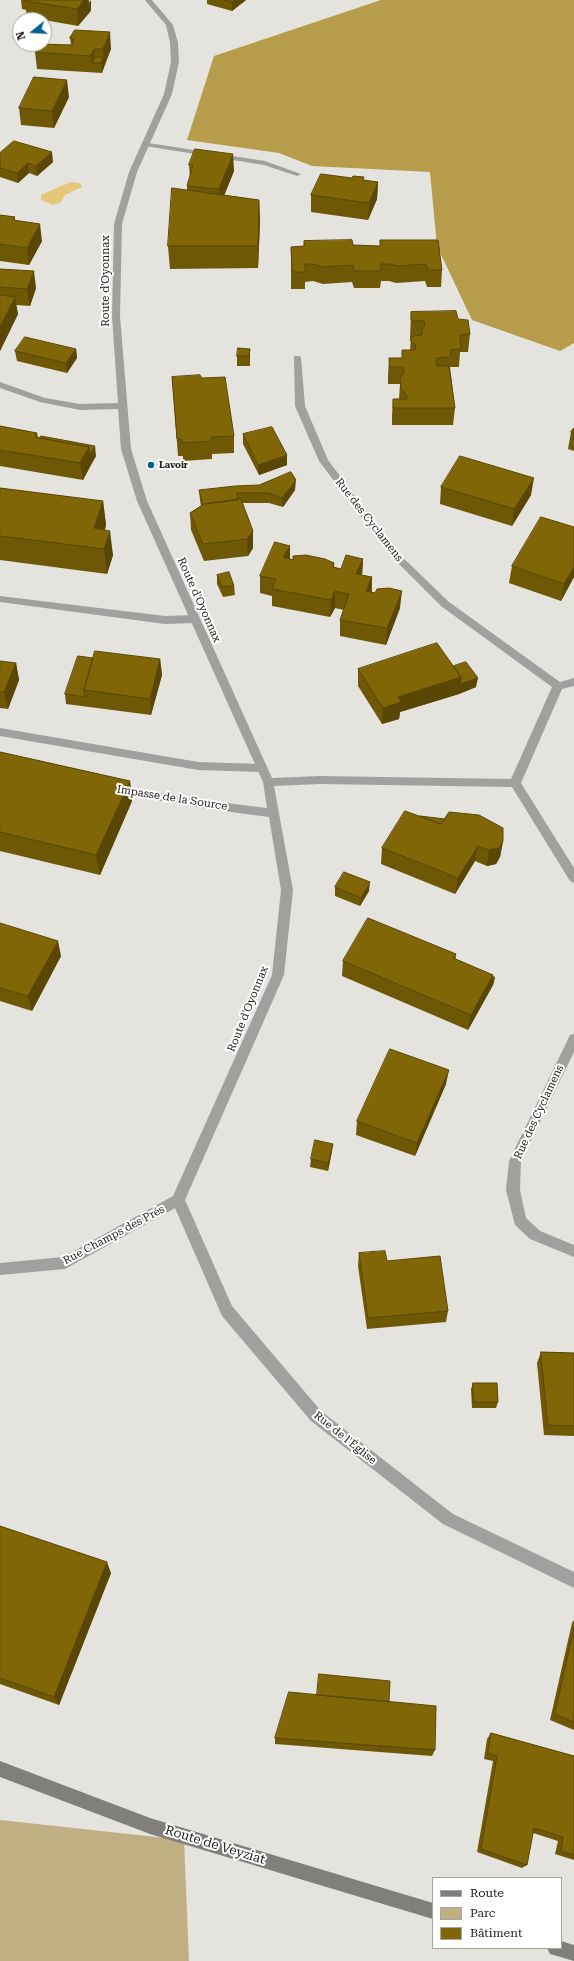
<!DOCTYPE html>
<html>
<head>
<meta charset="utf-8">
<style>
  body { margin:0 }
  #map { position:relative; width:574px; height:1961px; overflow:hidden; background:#e4e3de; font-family:"Roboto Serif",serif }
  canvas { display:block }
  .legend { position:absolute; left:432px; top:1877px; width:130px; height:72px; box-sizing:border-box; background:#fff; border:1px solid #a7a6a5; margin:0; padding:5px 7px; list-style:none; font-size:12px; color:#22211f }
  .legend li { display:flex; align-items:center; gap:8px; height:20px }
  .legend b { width:20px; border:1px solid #a7a6a5 }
  .north { position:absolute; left:12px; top:12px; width:40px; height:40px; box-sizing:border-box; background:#fff; border:1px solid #a7a6a5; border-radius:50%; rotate:252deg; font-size:11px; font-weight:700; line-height:16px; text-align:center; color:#22211f }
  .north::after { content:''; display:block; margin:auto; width:14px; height:18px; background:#046292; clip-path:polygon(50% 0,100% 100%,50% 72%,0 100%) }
</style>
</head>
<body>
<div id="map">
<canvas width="574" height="1961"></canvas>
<ul class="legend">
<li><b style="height:5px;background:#807f7c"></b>Route</li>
<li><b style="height:11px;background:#c0af83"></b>Parc</li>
<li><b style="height:11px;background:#806607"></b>Bâtiment</li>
</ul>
<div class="north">N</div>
</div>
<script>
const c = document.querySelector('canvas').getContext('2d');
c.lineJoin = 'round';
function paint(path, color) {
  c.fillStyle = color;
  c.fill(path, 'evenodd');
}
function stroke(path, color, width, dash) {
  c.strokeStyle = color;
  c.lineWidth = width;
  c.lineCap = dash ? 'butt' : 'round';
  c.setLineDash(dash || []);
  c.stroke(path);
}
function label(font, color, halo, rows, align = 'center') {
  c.font = font + ' "Roboto Serif",serif';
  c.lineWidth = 4;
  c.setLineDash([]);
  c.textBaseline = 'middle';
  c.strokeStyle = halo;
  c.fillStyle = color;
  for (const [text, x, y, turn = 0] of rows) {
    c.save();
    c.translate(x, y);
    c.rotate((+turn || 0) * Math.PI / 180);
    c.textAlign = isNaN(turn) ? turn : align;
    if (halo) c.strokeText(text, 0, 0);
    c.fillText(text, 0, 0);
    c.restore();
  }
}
const green = new Path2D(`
  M0 1820 184 1840 189 1961H0Z`);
const forest = new Path2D(`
  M381 0H574V343L560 351 472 320 437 246 430 172 312 166 279 153 187 140 214 56Z`);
const water = new Path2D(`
  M71 182 80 183 82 187 65 195 61 202 53 205 41 200V195Z`);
const lane = new Path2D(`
  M142 142 265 161 301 174 297 176 264 165 145 146H142Z
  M0 596 165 616 194 615 199 619 194 623 165 624 0 602Z
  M0 728 198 762 261 764 266 768 261 772 198 770 0 736Z`);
const street = new Path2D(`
  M145 0H152L173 25 178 43 179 62 172 94 137 172 122 224 120 316 131 449 147 501 272 778 320 776 511 779 552 687 441 606 390 555 319 461 295 406 294 356H300L301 358 305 406 328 460 396 551 449 602 560 682 574 678V686L562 689 521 783 574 868V883L570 881 512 787 320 784 274 786 293 890 284 975 185 1200 232 1306 321 1411 453 1514 574 1572V1588L443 1524 311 1421 222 1316 175 1208 65 1269 0 1275V1263L63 1257 173 1196 272 975 281 890 269 817 201 808 115 793 111 792 109 789 111 786 115 785 201 800 267 808 263 782 137 501 121 449 118 409 80 410 40 402 0 388V382L45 398 80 404 118 403 112 316 114 224 129 172 164 94 171 62 170 43 166 25Z
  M574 1034V1052L521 1161 520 1190 526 1218 540 1231 574 1245V1257L530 1239 515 1225 506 1190 509 1161 570 1035Z`);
const secondary = new Path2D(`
  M0 1761 150 1818 433 1903V1919L150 1834 0 1777Z
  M561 1941 574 1945V1961L550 1954 547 1948H561Z`);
const wall = new Path2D(`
  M21 0H89L91 10 78 26 27 17 26 10 22 9Z
  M207 0H246L232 11 207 4Z
  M75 30 111 49 102 73 37 69 35 52 71 45 70 38Z
  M69 97 54 128 21 125 19 108Z
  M0 153 53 162 37 176 29 173 18 183 0 177Z
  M189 165 234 171 224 195 259 200 260 222 258 268 170 269 168 246 187 190V186L190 177Z
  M364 180 378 182 377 199 368 220 311 212V195Z
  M0 215 15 217V221L42 241 29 265 0 261Z
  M353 245 380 246 442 270 441 287H427L425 281 396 283 389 281H381L380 288H354L352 282 323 284 313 281 305 282V289H291V247Z
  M0 269 36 288 30 306 16 305 18 314 0 351Z
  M411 312 458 319 470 334 468 352H460L459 367H450L455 408 453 425H392V416L393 399H399L400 384H388V376L389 358H402V350H410L411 338H410Z
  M76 349 77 358 67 373 17 361 15 351Z
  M250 349V366H237V356Z
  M172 377 202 378 234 436V453L212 454V459L183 461V456H178Z
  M0 426 37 433 38 437 96 456 83 480 0 466Z
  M574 428V451L568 449 571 432Z
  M243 434 287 465 259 475 243 444Z
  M441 487 531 495 512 526 440 504Z
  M0 488 103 501 106 525 105 530 113 555 107 574 0 560Z
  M199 490H295L283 507 269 503H242L253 531V548L248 556 204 561 191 530 190 513 201 506 200 500Z
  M290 546V559L293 560 334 563V567L341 569 363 559 362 575 372 577V592L400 608 386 645 340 636V620L344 610 335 608 330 617 272 606V596L260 593V576Z
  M512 566 574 577 561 601 509 583Z
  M217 575 234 586 235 595 223 597 217 584Z
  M93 658 160 659 162 675 151 715 66 704 65 694Z
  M0 661 16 663 19 680 8 709 0 708Z
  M454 666 476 687 459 694 400 712 399 719 382 724 358 686V669Z
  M0 752 130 781 132 801 100 875 0 851Z
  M420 816 503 841 500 857 496 864 487 866 475 861 455 894 381 864 382 848Z
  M335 887 369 891 360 906 335 896Z
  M0 923 61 956 32 1011 0 1001Z
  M456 959 493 975V976L495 977 493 985 468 1030 342 976 343 961Z
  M446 1084 415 1156 356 1135 357 1121Z
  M332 1151 328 1171 310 1167 311 1159Z
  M359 1253 387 1261 448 1311 446 1322 367 1329 358 1266Z
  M541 1352 574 1353V1436L544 1435 537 1363Z
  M473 1383 498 1402 496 1408H472L471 1389Z
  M0 1526 111 1573 59 1705 0 1684Z
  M574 1620V1730L550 1720 572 1623Z
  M317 1695 389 1702 435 1750 432 1756 275 1744V1738Z
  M491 1733 574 1756V1860L555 1854 558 1841 533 1833 527 1865 522 1868 477 1852 493 1761 484 1759 487 1739Z`);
const shadedWall = new Path2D(`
  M84 0H88L90 12 78 26 77 9Z
  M91 0V10L90 12 89 3Z
  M234 0H246L232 11V2Z
  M110 32 111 49 104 66 103 49Z
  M94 49 95 63H92L93 73 91 56Z
  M103 57 104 66 102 73 101 63Z
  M67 80 69 97 54 128 52 111Z
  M52 152 53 162 37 176 36 166Z
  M233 154 234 171 220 206 219 189Z
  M28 163 29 173 18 183 17 173Z
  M378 182 377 199 368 220 369 203Z
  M259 200 260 222 258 268V246Z
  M40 224 42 241 29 265 27 248Z
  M34 271 36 288 30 306 27 289Z
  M15 297 18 314 0 351V327Z
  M76 349 77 358 67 373 66 363Z
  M250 349V366L249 356Z
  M95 446 96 456 91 464 90 454Z
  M89 447 91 464 83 480 80 463Z
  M287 455V465L259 475 258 465Z
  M534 478 531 495 512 526 514 509Z
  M296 480 295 490 283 507 282 498Z
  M103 501 106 525 98 549 94 528Z
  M110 531 113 555 107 574 104 549Z
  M253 531V548L248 556 247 539Z
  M290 546V563L283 557Z
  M363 559 362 576 356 574Z
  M574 566V577L561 601 564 584Z
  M372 577 371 594 366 591Z
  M335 591V608L330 617 331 600Z
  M402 591 400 608 386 645 387 628Z
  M160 659 162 675 151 715 150 699Z
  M16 663 19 680 8 709 4 692Z
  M461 677 478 678 476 687 459 694 400 712 399 719 382 724 383 708 398 697Z
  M130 781 132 801 100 875 96 855Z
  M503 841 500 857 496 864 487 866 489 850Z
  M478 846 475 861 455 894 458 878Z
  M370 882 369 891 360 906 361 898Z
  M58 941 61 956 32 1011 28 996Z
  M456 954 455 966 453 958Z
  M493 975 492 981 495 977 493 985 468 1030 471 1015Z
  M449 1070 446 1084 415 1156 417 1143Z
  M333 1144 332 1151 328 1171V1163Z
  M107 1562 111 1573 59 1705 54 1697Z`);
const building = new Path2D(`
  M25 0H84L77 9 25 1Z
  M224 0H234L232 2Z
  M75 30 110 32 103 49H94L91 56 35 52 39 44 72 45 74 39 70 38Z
  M95 57H103L101 63H92Z
  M34 77 67 80 52 111 19 108Z
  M14 141 52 152 36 166 28 163 17 173 0 168V153Z
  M195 149 233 154 219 189 187 186 193 165H189Z
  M321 174 352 178 353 176 364 177 363 180 378 182 369 203 311 195Z
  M172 188 259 200 258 246H168Z
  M0 215 15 217 13 220 40 224 27 248 0 244Z
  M352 240 353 245 380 246V240H438L442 270H428L426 264 397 266 390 264H380L381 271H354L353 265 323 267 313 264H305V272H292L291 247 304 246V241Z
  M0 269 34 271 27 289 0 287Z
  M0 295 15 297 0 327Z
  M456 311 458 319 468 320 470 334 460 335 461 349 451 350 450 357 436 358 437 366H449L455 408H393V399H407V395L401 389 400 379 404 372 403 367H390L389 358H402V350H415L416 345 410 340 412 336 422 335V330L425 325 424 321 411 320V312Z
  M25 337 76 349 66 363 15 351Z
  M238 348 250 349 249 356H237Z
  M200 375 202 378 225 377 234 436 211 437 212 441 182 443V439H177L172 377Z
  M0 426 37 433 35 437 89 447 80 463 0 450Z
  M272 427 287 455 258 465 243 434Z
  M574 428V433L571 432Z
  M41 436 95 446 90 454 89 447 40 438Z
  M460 456 534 478 514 509 441 487Z
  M291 472 296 480 282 498 269 493H237L238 500 204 504 203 505 199 490 235 486 259 485Z
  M0 488 103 501 94 528 110 531 104 549 0 536Z
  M241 499 253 531 247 539 203 544 190 513 204 504Z
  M541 517 574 527V566L564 584 512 566Z
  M275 542 290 546 283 557 293 560V556L306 555 325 559 334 563 333 567 341 569 346 555 363 559 356 574 372 577 366 591 375 593 377 589 389 588 402 591 387 628 340 620 349 594 335 591 331 600 272 589 276 579 260 576Z
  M229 572 234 586 222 587 217 575Z
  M437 643 461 677 398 697 401 702 383 708 358 669Z
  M95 651 160 659 150 699 84 690Z
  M78 656 93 658 84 690 85 697 65 694Z
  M0 661 16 663 4 692H0Z
  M466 662 478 678 460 684 461 677 454 666Z
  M0 752 130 781 96 855 0 832Z
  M405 811 441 824 449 812 479 815 503 828V841L499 848 489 850 478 846 458 878 382 848Z
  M420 816 445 819 441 824Z
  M344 872 370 882 361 898 335 887Z
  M368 918 456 954 453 958 493 975 471 1015 343 961Z
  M0 923 58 941 28 996 0 988Z
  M390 1049 449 1070 417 1143 357 1121Z
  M315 1140 333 1144 328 1163 311 1159Z
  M385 1251 387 1261 440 1256 448 1311 368 1318 359 1253Z
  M541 1352 574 1353V1426L548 1425Z
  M473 1383H497L498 1402H474Z
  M0 1526 107 1562 54 1697 0 1678Z
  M574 1628V1722L555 1714Z
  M319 1674 390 1681 389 1702 317 1695Z
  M289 1692 436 1706 435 1750 275 1738Z
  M491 1733 574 1756V1855L561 1851 563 1837 534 1828 527 1865 481 1849 497 1756 488 1753Z`);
const markers = [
  [151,465,4,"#046292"]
];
const farPoinames = [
  ["Lavoir",159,465]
];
const streetNames = [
  ["Route d'Oyonnax",106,281,-90],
  ["Rue des Cyclamens",369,520,52],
  ["Route d'Oyonnax",199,600,66],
  ["Impasse de la Source",172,798,9],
  ["Route d'Oyonnax",248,1009,-68],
  ["Rue des Cyclamens",539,1112,-65],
  ["Rue Champs des Prés",114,1235,-28],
  ["Rue de l'Église",345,1438,39]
];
const nearStreetnames = [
  ["Route de Veyziat",215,1845,17]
];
paint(green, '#c0af83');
paint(forest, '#b79c4c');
paint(water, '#e4c777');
paint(lane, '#a1a09e');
paint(street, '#a1a09e');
paint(secondary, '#807f7c');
paint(wall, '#6e5806');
paint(shadedWall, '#5a4705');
paint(building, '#806607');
stroke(building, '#5a4705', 1);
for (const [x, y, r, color] of markers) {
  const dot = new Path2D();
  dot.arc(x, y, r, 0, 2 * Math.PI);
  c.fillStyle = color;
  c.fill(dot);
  stroke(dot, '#fff', 1.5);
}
label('bold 9px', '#22211f', '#fff', farPoinames, 'left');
label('11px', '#22211f', '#fff', streetNames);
label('13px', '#22211f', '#fff', nearStreetnames);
</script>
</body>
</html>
